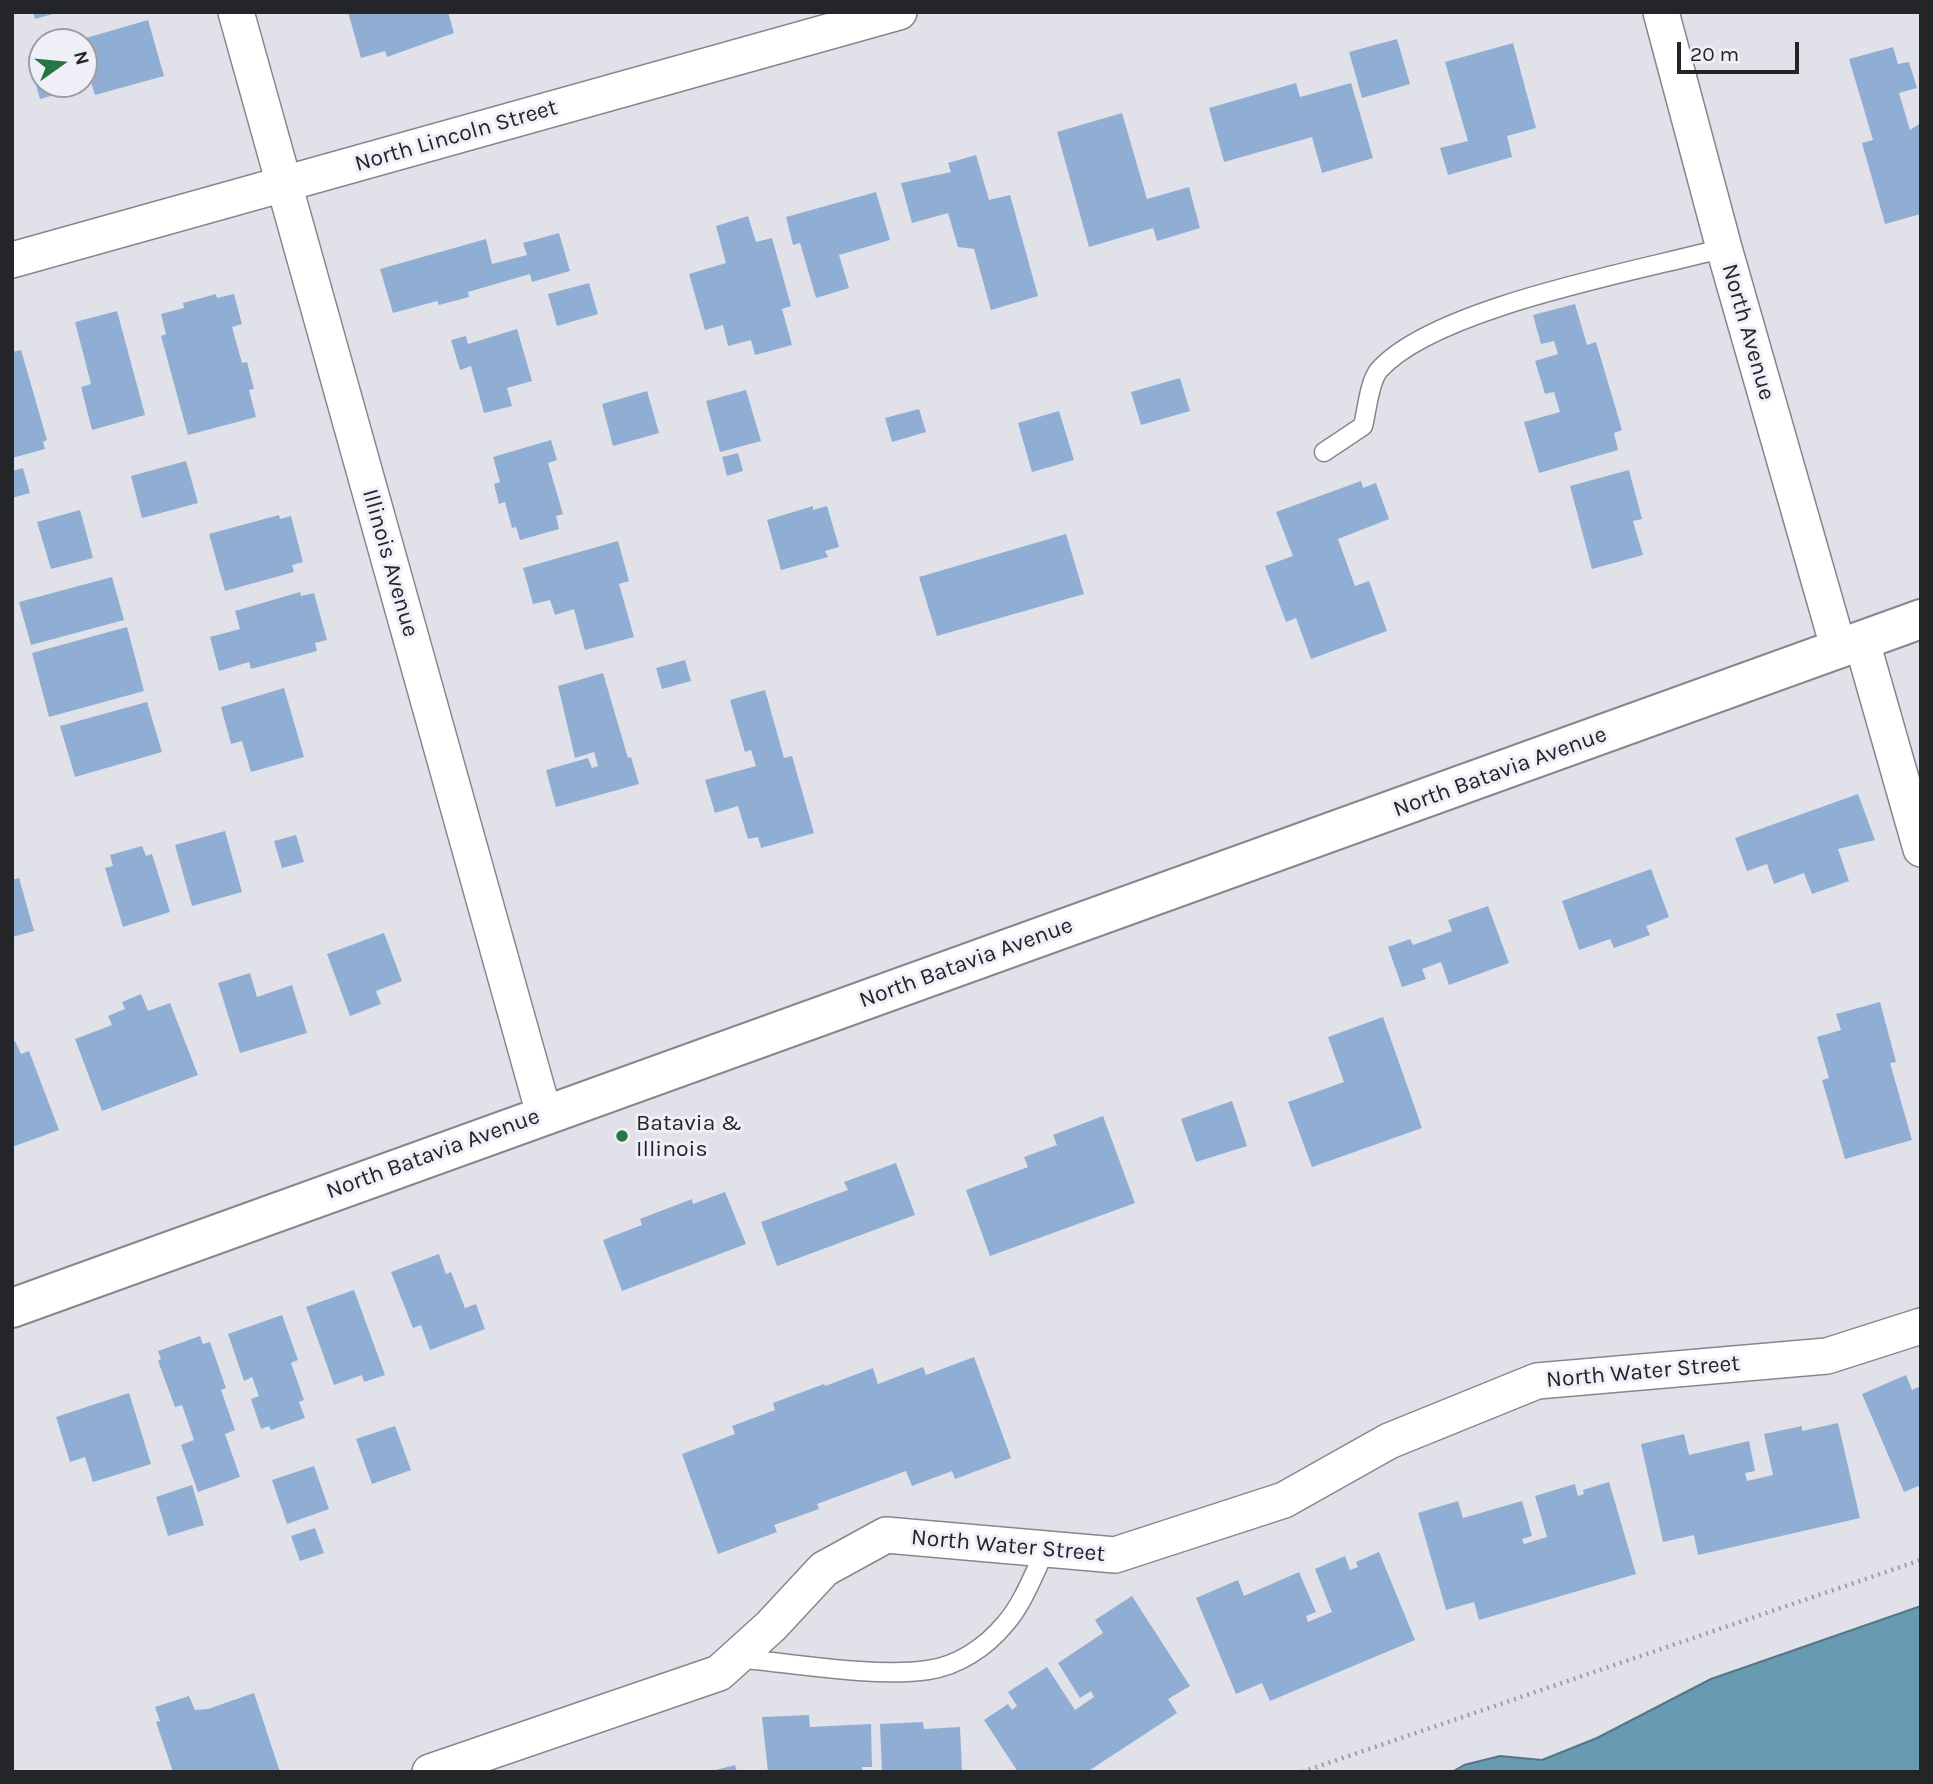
<!DOCTYPE html>
<html>
<head>
<meta charset="utf-8">
<style>
  body { margin:0 }
  #map { position:relative; width:1933px; height:1784px; overflow:hidden; background:#e1e2e9; font-family:Karla,sans-serif }
  canvas { display:block }
  .frame { position:absolute; inset:0; border:14px solid #242528; pointer-events:none }
  .north { position:absolute; left:28px; top:28px; width:70px; height:70px; box-sizing:border-box; background:#eeeff7; border:2px solid #9d9ea4; border-radius:50%; rotate:75deg; font-size:19px; font-weight:700; line-height:28px; text-align:center; color:#242528 }
  .north::after { content:''; display:block; margin:auto; width:24px; height:32px; background:#287544; clip-path:polygon(50% 0,100% 100%,50% 72%,0 100%) }
  .scale { position:absolute; left:1677px; top:42px; width:122px; height:32px; box-sizing:border-box; border:4px solid #242528; border-top:0; padding-left:9px; font-size:21px; line-height:24px; white-space:nowrap; color:#242528; -webkit-text-stroke:5px #eeeff7; paint-order:stroke }
</style>
</head>
<body>
<div id="map">
<canvas width="1933" height="1784"></canvas>
<div class="frame"></div>
<div class="north">N</div>
<div class="scale">20 m</div>
</div>
<script>
const c = document.querySelector('canvas').getContext('2d');
c.lineJoin = 'round';
function paint(path, color) {
  c.fillStyle = color;
  c.fill(path, 'evenodd');
}
function stroke(path, color, width, dash) {
  c.strokeStyle = color;
  c.lineWidth = width;
  c.lineCap = dash ? 'butt' : 'round';
  c.setLineDash(dash || []);
  c.stroke(path);
}
function label(font, color, halo, rows, align = 'center') {
  c.font = font + ' Karla,sans-serif';
  c.lineWidth = 6;
  c.setLineDash([]);
  c.textBaseline = 'middle';
  c.strokeStyle = halo;
  c.fillStyle = color;
  for (const [text, x, y, turn = 0] of rows) {
    c.save();
    c.translate(x, y);
    c.rotate((+turn || 0) * Math.PI / 180);
    c.textAlign = isNaN(turn) ? turn : align;
    if (halo) c.strokeText(text, 0, 0);
    c.fillText(text, 0, 0);
    c.restore();
  }
}
const water = new Path2D(`
  M1921 1606V1772H1452L1464 1765 1500 1756 1542 1760 1597 1738 1711 1679Z`);
const building = new Path2D(`
  M33 12H56V13L35 19Z
  M348 12H448L454 33 387 57 385 51 361 58Z
  M148 20 164 76 95 95 90 79 84 80V42L79 40Z
  M1397 39 1410 84 1362 98 1349 52Z
  M1513 43 1536 128 1507 136 1512 157 1448 175 1440 148 1468 141 1445 62Z
  M1893 47 1898 64 1909 62 1917 88 1899 93 1910 130 1921 123V214L1885 224 1862 143 1873 140 1849 59Z
  M42 53V84H68L69 91 40 99 28 57Z
  M1296 83 1300 97 1351 83 1373 158 1322 173 1312 137 1224 162 1209 108Z
  M1122 113 1147 199 1189 187 1200 228 1157 241 1153 228 1089 247 1057 132Z
  M976 155 989 200 1010 195 1038 296 991 310 974 249 958 247 948 213 912 223 901 183 951 172 948 163Z
  M876 192 890 240 839 255 849 288 816 298 800 243 793 245 786 217Z
  M748 216 756 242 772 238 791 306 782 309 792 345 755 355 751 340 728 346 723 325 705 330 689 274 726 263 716 226Z
  M559 233 570 271 532 282 530 274 468 292 469 297 439 305 437 301 393 313 380 269 486 239 492 264 527 255 523 243Z
  M589 283 598 314 557 326 548 294Z
  M216 294 217 298 234 294 242 324 232 327 242 363 247 362 254 389 249 390 256 417 188 435 161 336 166 334 161 314 184 308 183 303Z
  M1575 304 1587 345 1596 342 1622 430 1614 433 1618 450 1539 473 1524 422 1560 412 1554 392 1545 394 1535 361 1558 354 1554 341 1541 344 1533 315Z
  M117 311 145 415 92 430 81 387 91 384 75 322Z
  M517 329 532 381 507 388 512 406 484 413 471 366 460 370 451 340 466 336 468 344Z
  M21 350 47 440 43 442 45 449 12 458V352Z
  M1180 378 1190 411 1141 425 1131 392Z
  M746 390 761 441 720 452 706 401Z
  M647 391 659 433 613 446 602 404Z
  M919 409 926 432 892 442 885 418Z
  M1059 411 1074 460 1032 472 1018 423Z
  M551 440 557 460 548 463 563 514 556 516 559 529 520 540 516 527 512 528 505 502 499 504 494 484 500 482 493 457Z
  M738 453 743 471 727 476 722 457Z
  M186 461 198 503 142 518 131 476Z
  M23 468 30 493 12 498V471Z
  M1629 470 1642 519 1633 521 1643 555 1592 569 1570 486Z
  M1361 481 1363 488 1376 483 1389 519 1338 539 1355 586 1369 581 1387 631 1311 659 1296 618 1286 622 1265 566 1293 556 1276 512Z
  M813 506V510L827 506 839 547 825 551 828 557 781 570 767 520Z
  M80 510 93 558 51 569 37 522Z
  M279 515 280 519 291 516 303 562 292 565 294 572 225 591 209 534Z
  M1066 534 1084 594 937 636 919 577Z
  M618 541 629 581 619 584 634 637 585 650 574 609 555 615 550 600 533 604 523 568Z
  M112 577 124 620 31 645 19 602Z
  M300 592 301 596 314 593 327 640 315 643 317 651 251 669 249 662 219 671 210 637 240 629 235 611Z
  M127 627 144 691 49 717 32 653Z
  M685 660 691 681 662 689 656 668Z
  M603 673 628 758 631 757 639 784 556 807 546 770 588 758 592 768 598 766 594 752 575 758 558 686Z
  M284 688 304 757 251 772 242 741 231 744 221 707Z
  M765 690 784 758 792 756 814 833 761 848 758 837 748 839 738 806 715 813 705 780 756 766 751 750 745 752 730 700Z
  M147 702 162 752 75 777 60 726Z
  M1858 794 1875 840 1838 849 1849 881 1812 894 1804 873 1774 884 1767 864 1747 871 1735 838Z
  M225 831 242 892 192 906 175 845Z
  M296 835 304 862 282 868 274 841Z
  M142 846 146 856 152 854 170 912 123 927 105 868 113 866 110 855Z
  M1651 869 1669 917 1646 926 1650 935 1614 948 1610 939 1579 950 1562 901Z
  M19 878 34 931 12 937V880Z
  M1488 906 1509 963 1449 985 1441 962 1422 969 1426 979 1402 987 1388 947 1410 939 1413 945 1452 931 1448 920Z
  M384 933 402 981 376 991 381 1004 350 1016 327 954Z
  M250 973 257 997 292 985 307 1033 240 1053 218 983Z
  M141 994 148 1011 170 1003 198 1075 102 1111 75 1039 112 1025 108 1016 125 1009 122 1002Z
  M1880 1002 1896 1062 1890 1063 1912 1140 1845 1159 1822 1080 1829 1078 1817 1037 1841 1030 1836 1014Z
  M1383 1017 1422 1128 1312 1167 1288 1102 1344 1082 1328 1037Z
  M15 1041 21 1054 29 1051 59 1130 12 1147V1042Z
  M1232 1101 1247 1146 1196 1162 1181 1119Z
  M1103 1116 1135 1203 990 1256 966 1190 1028 1167 1024 1157 1057 1145 1053 1135Z
  M896 1163 915 1215 777 1266 761 1222 848 1190 844 1182Z
  M725 1192 746 1244 622 1291 603 1240 642 1225 640 1219 692 1199 693 1204Z
  M439 1254 446 1274 451 1272 465 1308 476 1304 485 1329 430 1350 421 1325 413 1328 391 1272Z
  M354 1290 385 1375 364 1382 362 1375 334 1385 306 1307Z
  M282 1315 298 1360 291 1363 304 1400 299 1402 305 1418 271 1430 269 1426 261 1429 251 1399 259 1396 252 1377 244 1381 228 1334Z
  M200 1336 203 1344 210 1342 226 1388 221 1390 235 1430 225 1434 240 1477 198 1492 181 1445 194 1440 182 1405 175 1407 158 1361 161 1359 158 1351Z
  M974 1357 1011 1458 955 1479 952 1471 912 1486 906 1471 817 1504 819 1509 774 1525 777 1532 718 1554 682 1454 735 1434 732 1426 775 1410 773 1403 824 1384 825 1386 873 1368 878 1384 923 1367 926 1375Z
  M1906 1375 1912 1390 1921 1386V1485L1904 1492 1862 1394Z
  M129 1393 151 1464 93 1482 85 1457 70 1462 56 1417Z
  M1838 1423 1860 1518 1698 1555 1694 1535 1663 1542 1641 1444 1684 1434 1689 1455 1749 1441 1755 1471 1745 1473 1747 1481 1773 1475 1764 1434 1802 1426V1431Z
  M395 1426 411 1470 372 1484 356 1439Z
  M314 1466 329 1509 287 1524 272 1480Z
  M1609 1482 1636 1574 1479 1620 1474 1602 1446 1610 1418 1513 1458 1501 1463 1518 1522 1501 1532 1536 1522 1539 1524 1544 1547 1537 1535 1496 1575 1484 1578 1496 1584 1494 1583 1490Z
  M192 1485 204 1525 168 1536 156 1497Z
  M315 1528 324 1553 300 1561 291 1536Z
  M1379 1552 1415 1640 1270 1701 1262 1683 1236 1694 1196 1598 1238 1580 1244 1596 1299 1572 1316 1612 1306 1616 1308 1622 1332 1612 1315 1569 1345 1556 1350 1570 1358 1567 1356 1562Z
  M1132 1596 1190 1686 1168 1699 1177 1713 1087 1772H1018L984 1720 1008 1704 1012 1710 1017 1706 1008 1692 1047 1667 1075 1710 1094 1697 1091 1691 1080 1698 1058 1663 1103 1633 1095 1620Z
  M254 1693 280 1772H173L156 1722 160 1721 155 1707 189 1696 195 1710 208 1709Z
  M809 1715 810 1727 871 1724 872 1767H862V1772H768L762 1717Z
  M923 1722 924 1729 960 1727 962 1772H882L880 1724Z
  M735 1765 737 1772H712V1771Z`);
const path = new Path2D(`
  M1302 1772 1921 1560`);
const lane = new Path2D(`
  M1324 452 1363 426C1367 411 1369 382 1379 370 1435 307 1639 271 1724 248
  M736 1658C791 1663 875 1678 928 1670 958 1666 986 1647 1005 1624 1023 1604 1034 1573 1046 1549`);
const street = new Path2D(`
  M236 12 544 1114
  M1661 12 1724 248 1839 650
  M12 260 899 12
  M1862 642 1921 849
  M430 1772 719 1673 771 1626 824 1569 886 1535 1115 1555 1284 1500 1389 1441 1537 1381 1827 1356 1921 1326`);
const primary = new Path2D(`
  M12 1308 1921 619`);
const markers = [
  [622,1136,7,"#287544"]
];
const streetNames = [
  ["North Lincoln Street",456,136,-16],
  ["North Avenue",1748,332,74],
  ["Illinois Avenue",390,563,74],
  ["North Batavia Avenue",1500,772,-20],
  ["North Batavia Avenue",966,963,-20],
  ["North Batavia Avenue",433,1154,-20],
  ["North Water Street",1643,1372,-5],
  ["North Water Street",1008,1546,5]
];
const poiNames = [
  ["Batavia &",636,1123],
  ["Illinois",636,1149]
];
paint(water, '#689ab1');
stroke(water, '#547788', 2);
paint(building, '#90aed3');
stroke(lane, '#86868d', 21);
stroke(street, '#86868d', 38);
stroke(primary, '#86868d', 42);
stroke(path, '#9e9fa5', 4.5, [2, 5]);
stroke(lane, '#fff', 18);
stroke(street, '#fff', 35);
stroke(primary, '#fff', 38);
for (const [x, y, r, color] of markers) {
  const dot = new Path2D();
  dot.arc(x, y, r, 0, 2 * Math.PI);
  c.fillStyle = color;
  c.fill(dot);
  stroke(dot, '#eeeff7', 2.5);
}
label('23px', '#242528', '#eeeff7', streetNames);
label('23px', '#242528', '#eeeff7', poiNames, 'left');
</script>
</body>
</html>
